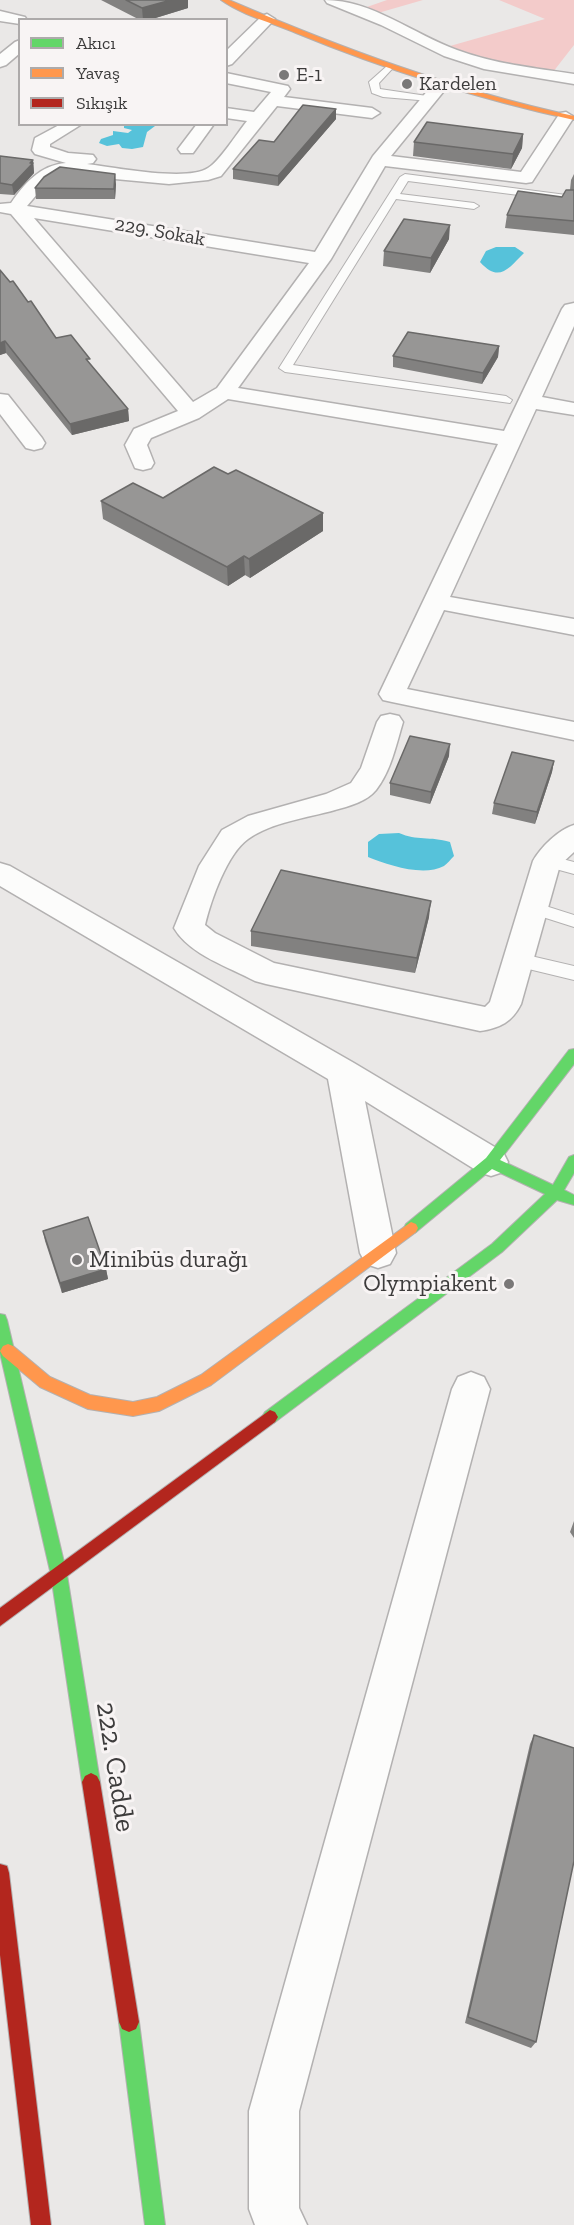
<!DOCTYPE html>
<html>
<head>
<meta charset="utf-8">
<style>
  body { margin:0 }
  #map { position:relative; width:574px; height:2225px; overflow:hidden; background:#eae8e7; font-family:"Zilla Slab",serif }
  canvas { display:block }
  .legend { position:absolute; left:18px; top:18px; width:210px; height:108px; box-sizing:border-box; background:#f8f4f4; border:2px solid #adaaaa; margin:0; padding:8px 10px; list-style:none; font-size:18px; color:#3d3c3c }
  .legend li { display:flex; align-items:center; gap:12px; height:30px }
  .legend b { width:30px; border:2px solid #adaaaa }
</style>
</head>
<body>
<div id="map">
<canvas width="574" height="2225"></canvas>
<ul class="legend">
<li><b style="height:8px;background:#63d668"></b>Akıcı</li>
<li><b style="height:8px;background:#ff974d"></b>Yavaş</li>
<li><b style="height:8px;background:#b3261e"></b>Sıkışık</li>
</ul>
</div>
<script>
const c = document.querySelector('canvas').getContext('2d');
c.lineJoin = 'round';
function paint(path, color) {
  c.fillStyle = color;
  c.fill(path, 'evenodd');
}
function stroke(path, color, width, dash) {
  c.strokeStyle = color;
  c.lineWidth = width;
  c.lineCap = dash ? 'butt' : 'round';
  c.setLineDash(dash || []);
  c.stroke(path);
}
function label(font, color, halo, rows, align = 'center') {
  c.font = font + ' "Zilla Slab",serif';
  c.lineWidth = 6;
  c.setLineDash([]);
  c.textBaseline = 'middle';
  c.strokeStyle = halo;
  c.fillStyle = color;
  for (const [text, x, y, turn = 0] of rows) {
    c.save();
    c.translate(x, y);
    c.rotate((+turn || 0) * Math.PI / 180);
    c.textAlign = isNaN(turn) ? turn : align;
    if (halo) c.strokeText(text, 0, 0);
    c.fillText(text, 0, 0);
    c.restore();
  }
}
const green = new Path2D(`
  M387 0H423L378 13 364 8Z
  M499 0H574V45L553 72C517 67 484 60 450 46L545 19Z`);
const water = new Path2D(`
  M153 124 155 126 147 132 143 147 132 149 122 148 119 144 107 146 99 143 101 139 113 135V131L128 133 132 130 124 128V125Z
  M496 247H515L524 253C508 269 499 283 480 262L486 251Z
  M399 833C417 841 430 836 450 842L454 856C451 859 447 864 444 866 423 877 388 865 368 857V842L379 834Z`);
const lane = new Path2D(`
  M387 66 392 69 379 83 380 89 427 96 432 99 430 101 383 97 372 93 369 82Z
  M405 174 574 196V202L408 181 400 194 474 203 479 206 474 209 396 199 293 365 506 396 512 400 510 403 285 372 279 368 400 177Z
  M547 855 574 862V874L541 865 538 861 541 857Z
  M533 902 574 915V927L527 912 524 908 527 904Z
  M518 953 574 966V980L512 965 509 960 512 955Z`);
const street = new Path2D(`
  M325 0C372 0 413 34 457 50 494 64 535 68 574 74V84L484 69 444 56 381 25 327 3Z
  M0 11 25 17 27 20H20V24L0 21Z
  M267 14 275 19 272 22 232 64 226 66V51L262 16Z
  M20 40V53L6 65 0 67V54L15 42Z
  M226 73 288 86 290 89 284 97 372 108 380 113 372 118 277 106 221 176 208 180 169 184 61 174 44 186 27 206 315 252 373 156 434 83 440 81 448 86 391 156 521 172 560 113 566 112 574 117 532 182 526 183 385 166 331 259 238 388 504 431 562 309 565 305 574 303V326L542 397 574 403V415L536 409 450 597 574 619V635L444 610 407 689 574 722V740L392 702 383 700 379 694 498 444 228 399 199 418 151 438 147 445 154 463 151 468 143 470 135 468 125 445 134 429 178 411 11 214 0 212V204L11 203C24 184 40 165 66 163L35 154 32 150 35 138 61 124H82L50 144V147L68 153 93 155 96 159 93 163 87 164C113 167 187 182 208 168 219 162 238 132 247 121L226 118V108L254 112 271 92 226 83ZM34 218 309 263 217 388 193 402Z
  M197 124H214L193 153H181L178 149Z
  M0 394 8 395 42 438 45 443 42 448 34 450 26 448 0 414Z
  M390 714 399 716 403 722C396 745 391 771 376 790 366 802 349 806 335 810 307 818 272 822 248 839 227 854 211 900 205 925L215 933 274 963 485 1007 490 1002 533 861C541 847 558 830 574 825V852L560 865 521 1004C512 1022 500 1028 480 1031L266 984 255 981C229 967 190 955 174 928L199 866 222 830 248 816 326 794 351 783 361 768 377 722 381 716Z
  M0 863 10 866 354 1063 503 1152 508 1162 503 1172 491 1176 479 1172 365 1101 396 1253 390 1264 378 1268 366 1264 360 1253 328 1079 0 886Z
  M471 1372 484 1377 490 1389 299 2111V2208L307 2225H255L249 2209V2111L452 1389 458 1377Z`);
const fast = new Path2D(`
  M574 1049V1064L500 1160 553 1185 569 1157 574 1155V1173L564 1190 574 1195V1205L557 1200 502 1252 275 1422 270 1424 265 1422 262 1417 265 1412 492 1244 545 1194 492 1169 416 1232 411 1234 406 1232 404 1228 406 1224 486 1158 569 1050Z
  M0 1314 5 1315 7 1320 67 1575 100 1782 97 1788 91 1791 85 1788 82 1782 51 1575 0 1353Z
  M129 2012 136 2015 139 2022 165 2225H145L119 2022 122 2015Z`);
const slow = new Path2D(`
  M221 0H229C341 48 454 90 574 116V120C479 99 386 70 296 33 272 23 242 15 221 0Z
  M411 1222 416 1224 418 1228 416 1232 211 1385 159 1411 133 1416 88 1409 40 1387 3 1356 0 1351 3 1346 8 1344 13 1346 50 1377 90 1395 133 1402 157 1397 201 1375Z`);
const jam = new Path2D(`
  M270 1410 275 1412 278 1417 275 1422 0 1626V1608Z
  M91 1773 97 1776 100 1782 139 2022 136 2029 129 2032 122 2029 119 2022 82 1782 85 1776Z
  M0 1864 7 1866 9 1873 51 2225H31L0 1955Z`);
const wall = new Path2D(`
  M101 0H188V8L149 20H140Z
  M336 109V119L278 186 233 179V169L274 142Z
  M523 134 522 148 511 169 413 156 414 142Z
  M0 156 33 160 34 173 14 195 0 194Z
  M574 174V235L505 228 507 215 562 197 570 190 571 180Z
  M116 184 115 199H36L35 188Z
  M449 239 430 273 383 266 384 251Z
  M0 270 56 338 90 364 128 409 129 421 72 435 6 353 0 355Z
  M499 346 498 357 482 384 393 367V356Z
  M228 474 323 513V531L250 578 245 575 228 586 103 519 101 501 163 498Z
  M449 756 430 804 390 795V783Z
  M554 761 552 772 535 824 492 814 494 803Z
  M429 917 415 973 251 946V931Z
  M43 1231 106 1269 108 1279 62 1293 45 1241Z
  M574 1521V1538L570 1532Z
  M534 1735 536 2042 531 2048 465 2023 530 1744Z`);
const shadedWall = new Path2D(`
  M171 0H188V8L149 20H143L142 8Z
  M336 109V119L278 186V176Z
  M523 134 522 148 511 169 513 154Z
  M33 160 34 173 14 195 12 185Z
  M115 174 116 184 115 199 114 189Z
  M450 225 449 239 430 273 431 258Z
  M5 341 6 353 0 355V343Z
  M499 346 498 357 482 384 483 373Z
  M128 409 129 421 72 435 70 424Z
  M323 513V531L250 578 249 559Z
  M244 556 245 575 228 586 227 567Z
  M450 744 449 756 430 804 431 792Z
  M554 761 552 772 535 824 537 812Z
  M431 901 429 917 415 973 417 958Z
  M106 1269 108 1279 62 1293 60 1283Z`);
const building = new Path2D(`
  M126 0H171L142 8Z
  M303 105 336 109 278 176 233 169 259 140 274 142Z
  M427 122 523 134 513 154 414 142Z
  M0 156 33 160 30 163H33L12 185 0 183Z
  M60 167 115 174 114 189 35 188 44 177Z
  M566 190H574V221L507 215 518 191 562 197Z
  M404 219 450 225 431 258 384 251Z
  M0 270 10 282 13 281 28 302 31 301 56 338 71 335 90 359H86L128 409 70 424 5 341 0 343Z
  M408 332 499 346 483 373 393 356Z
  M214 467 228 474 236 470 323 513 249 559 244 556 227 567 101 501 133 483 163 498Z
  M410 736 450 744 431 792 390 783Z
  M512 752 554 761 537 812 494 803Z
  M281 870 431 901 417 958 251 931Z
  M88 1217 106 1269 60 1283 43 1231Z
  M534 1735 574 1748V1861L536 2042 468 2017Z`);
const markers = [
  [284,75,6,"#7a7878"],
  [407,84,6,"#7a7878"],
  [77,1260,6,"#7a7878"],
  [509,1284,6,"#7a7878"]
];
const farPoinames = [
  ["E-1",296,75],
  ["Kardelen",419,84]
];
const farStreetnames = [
  ["229. Sokak",160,232,10]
];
const poiNames = [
  ["Minibüs durağı",89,1260],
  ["Olympiakent",497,1284,"right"]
];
const nearStreetnames = [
  ["222. Cadde",115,1767,81]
];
paint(green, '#f3cbca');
paint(water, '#56c2da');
stroke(lane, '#b3b1b1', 2);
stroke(street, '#b3b1b1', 3);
stroke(fast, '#b3b1b1', 2);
stroke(slow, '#b3b1b1', 2);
stroke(jam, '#b3b1b1', 2);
paint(lane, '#fcfcfb');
paint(street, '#fcfcfb');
paint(fast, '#63d668');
paint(slow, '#ff974d');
paint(jam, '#b3261e');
paint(wall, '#828180');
paint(shadedWall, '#6a6968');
paint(building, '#979695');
stroke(building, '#6a6968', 1.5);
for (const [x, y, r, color] of markers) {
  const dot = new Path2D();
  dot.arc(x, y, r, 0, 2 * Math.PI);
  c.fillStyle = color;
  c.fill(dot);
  stroke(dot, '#f8f4f4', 2);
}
label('20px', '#3d3c3c', '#f8f4f4', farPoinames, 'left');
label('20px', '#3d3c3c', '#f8f4f4', farStreetnames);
label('24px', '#3d3c3c', '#f8f4f4', poiNames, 'left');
label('28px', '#3d3c3c', '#f8f4f4', nearStreetnames);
</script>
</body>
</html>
